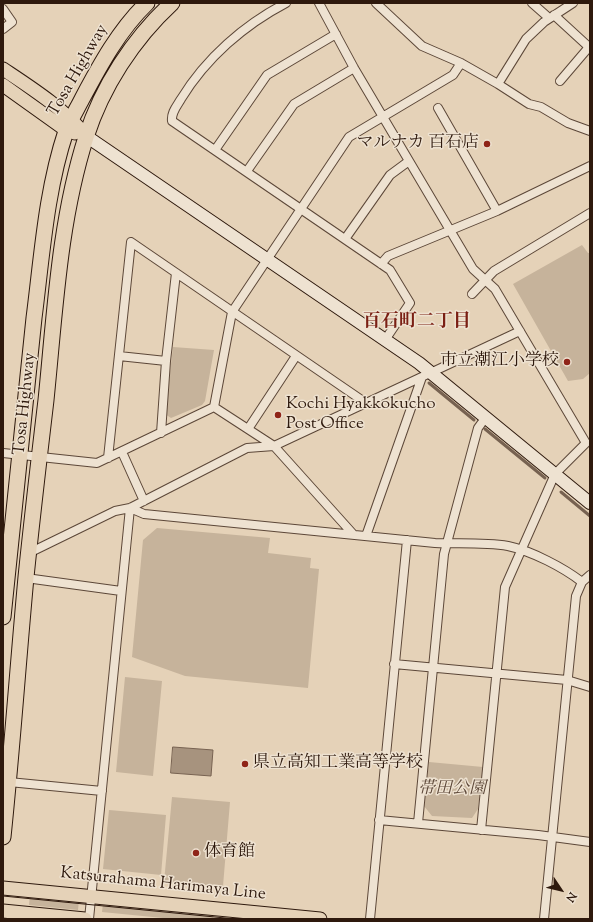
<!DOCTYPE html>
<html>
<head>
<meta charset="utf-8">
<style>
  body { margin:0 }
  #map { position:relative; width:593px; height:922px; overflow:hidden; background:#e5d2b8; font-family:"Sorts Mill Goudy",serif }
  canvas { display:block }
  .frame { position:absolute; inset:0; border:4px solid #2e190d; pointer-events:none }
  .north { position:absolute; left:541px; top:870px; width:40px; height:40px; -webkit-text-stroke:3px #eee2d1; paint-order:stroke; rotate:125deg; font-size:11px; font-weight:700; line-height:16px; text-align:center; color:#2e190d }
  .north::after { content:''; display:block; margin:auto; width:14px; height:18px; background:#2e190d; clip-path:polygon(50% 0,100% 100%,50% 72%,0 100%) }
</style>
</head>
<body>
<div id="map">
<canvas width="593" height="922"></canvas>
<div class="frame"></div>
<div class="north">N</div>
</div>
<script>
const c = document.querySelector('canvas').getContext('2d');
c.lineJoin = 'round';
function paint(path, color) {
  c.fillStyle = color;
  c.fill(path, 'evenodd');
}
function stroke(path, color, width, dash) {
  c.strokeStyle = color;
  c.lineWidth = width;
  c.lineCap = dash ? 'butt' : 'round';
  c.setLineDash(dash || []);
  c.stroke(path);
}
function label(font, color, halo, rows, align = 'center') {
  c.font = font + ' "Sorts Mill Goudy","Noto Serif JP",serif';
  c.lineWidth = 3;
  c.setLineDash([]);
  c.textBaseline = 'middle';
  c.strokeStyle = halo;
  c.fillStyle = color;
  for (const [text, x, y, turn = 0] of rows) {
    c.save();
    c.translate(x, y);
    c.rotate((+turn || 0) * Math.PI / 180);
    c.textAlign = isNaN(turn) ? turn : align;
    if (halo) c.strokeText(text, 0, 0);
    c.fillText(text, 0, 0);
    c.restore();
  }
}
const green = new Path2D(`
  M582 245 588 253H590V373L583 379 568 381 513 284Z
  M173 347 214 350 205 401 202 405 171 418 165 414Z
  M157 528 270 538 268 553 311 558 310 568 319 569 308 688 185 676 132 657 143 540Z
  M125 677 162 681 153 776 116 772Z
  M429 762 483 767 478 809 472 818 432 816 424 806Z
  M172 797 230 802 223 886 164 882Z
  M109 810 166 815 161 875 103 869Z
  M30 895 79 900 78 910 29 905Z
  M103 903 214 914 213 919H173L102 912Z`);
const water = new Path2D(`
  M173 747 213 750 211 776 171 773Z`);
const stream = new Path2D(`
  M429 383 474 420
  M485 429 545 478
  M561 492 590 516`);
const street = new Path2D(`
  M286 3C244 25 206 58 181 99 177 106 171 112 172 121L390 270 410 303 385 340
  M319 3 354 68 473 269 495 289 586 443 555 474 505 587 481 830
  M376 3 422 46 461 63 498 84 529 104 541 107 568 123 590 131
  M532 3 549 18
  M3 9 12 22 3 29
  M554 15 590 48
  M560 81 589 47
  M498 84 526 39 544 22 573 3
  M438 108 497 211
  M215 150 267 75 336 34
  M247 171 294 104 354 68
  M345 239 390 175 409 161
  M381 264 388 256 497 211 590 166
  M472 294 494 271 590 213
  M119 356 166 361
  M214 407 274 446 353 534
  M248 429 296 356
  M161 433 166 361 176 273
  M122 452 144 501
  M3 453 97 463 214 407 232 312 349 137 453 75 461 63
  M108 458 131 242 366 403
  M130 508 144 514 435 543C459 544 484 542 508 546 532 551 564 568 582 582
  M366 536 422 377
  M29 553 115 511 130 508 247 448 274 446 520 331
  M26 578 121 591
  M394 664 567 680 590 687
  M9 782 102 791
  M379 820 538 835 590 842
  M418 823 444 554 478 428 486 417
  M89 919 130 508
  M370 919 407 540
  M544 919 576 596 582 582 590 575`);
const secondary = new Path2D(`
  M86 136 419 363 590 503`);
const primary = new Path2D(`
  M3 69C33 89 63 108 86 136
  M3 85 66 130 75 133
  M3 888 320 919
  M3 911 85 919`);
const highway = new Path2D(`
  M3 617C13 518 23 418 34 318 42 256 46 191 66 131 70 120 77 109 82 99 100 65 119 30 147 3
  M3 837C12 751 18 664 26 577 32 518 39 459 46 400 55 312 59 222 86 137 102 87 133 39 172 3`);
const tram = new Path2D(`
  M3 896 235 919`);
const markers = [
  [487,144,4,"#8f2418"],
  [567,362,4,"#8f2418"],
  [278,415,4,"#8f2418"],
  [245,764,4,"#8f2418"],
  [196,853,4,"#8f2418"]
];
const streetNames = [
  ["Tosa Highway",79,71,-60],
  ["Tosa Highway",26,404,-84],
  ["Katsurahama Harimaya Line",163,885,6]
];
const poiNames = [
  ["マルナカ 百石店",479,144,"right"],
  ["市立潮江小学校",559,362,"right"],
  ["Kochi Hyakkokucho",286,405],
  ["Post Office",286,425],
  ["県立高知工業高等学校",253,764],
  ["体育館",204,853]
];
const parkNames = [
  ["帯田公園",452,790]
];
const neighbourhoodNames = [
  ["百石町二丁目",417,323]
];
paint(green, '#c6b39b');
paint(water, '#a7937e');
stroke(water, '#776251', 1);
stroke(stream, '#776251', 3);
stroke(street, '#5c4738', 10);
stroke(secondary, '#2e190d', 14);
stroke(primary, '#2e190d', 15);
stroke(highway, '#2e190d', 17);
stroke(street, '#eee2d1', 8);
stroke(secondary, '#eee2d1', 12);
stroke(primary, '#e5d2b8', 13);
stroke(highway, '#e5d2b8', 15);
stroke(tram, '#2e190d', 1);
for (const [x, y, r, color] of markers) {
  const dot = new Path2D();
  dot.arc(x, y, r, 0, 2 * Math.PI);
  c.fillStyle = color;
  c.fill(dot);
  stroke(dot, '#eee2d1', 1.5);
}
label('17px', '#2e190d', '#eee2d1', streetNames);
label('17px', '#2e190d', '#eee2d1', poiNames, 'left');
label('italic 17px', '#5c4738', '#eee2d1', parkNames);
label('bold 18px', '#7a1f14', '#eee2d1', neighbourhoodNames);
</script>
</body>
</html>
